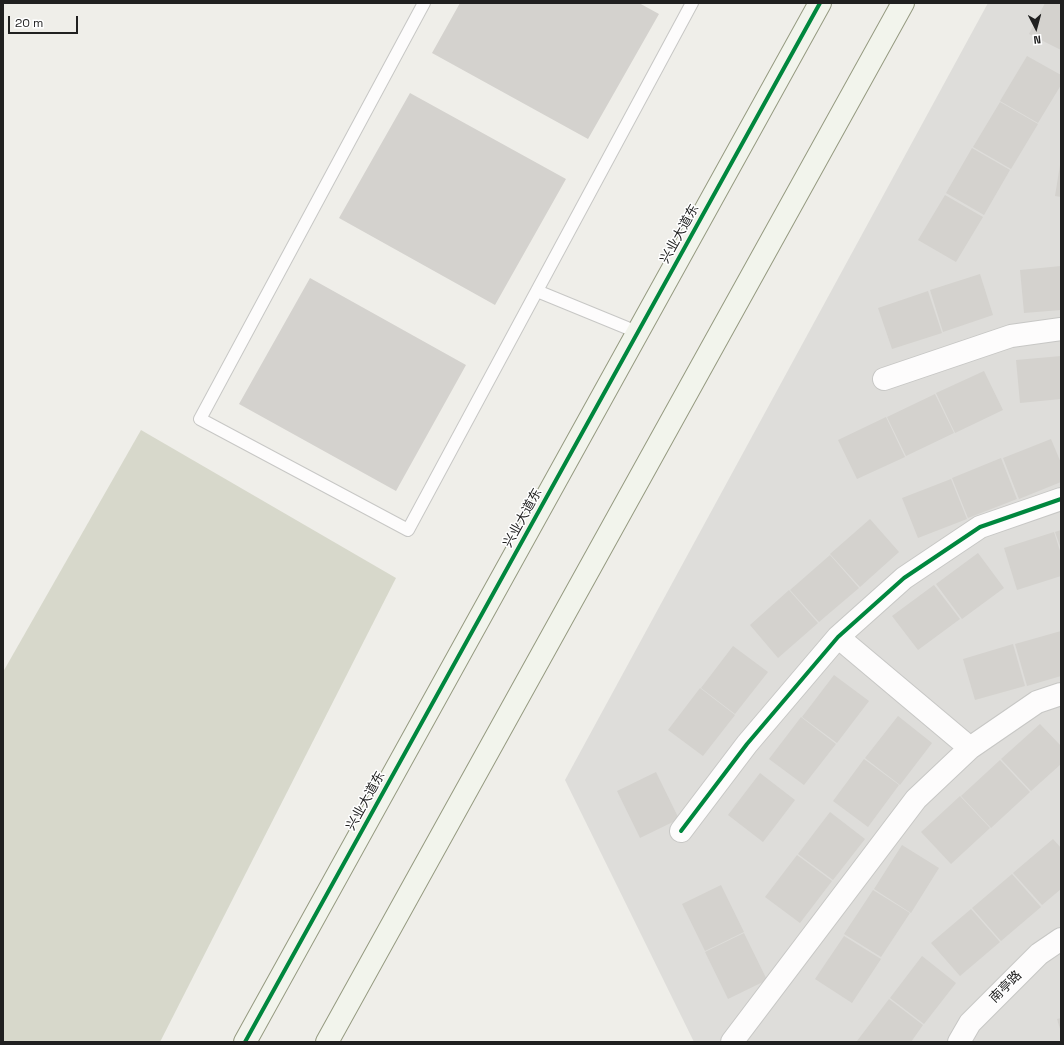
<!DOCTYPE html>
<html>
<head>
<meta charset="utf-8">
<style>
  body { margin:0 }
  #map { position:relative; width:1064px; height:1045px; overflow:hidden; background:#efeee9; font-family:"Space Grotesk",sans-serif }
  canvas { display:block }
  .frame { position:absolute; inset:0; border:4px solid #202020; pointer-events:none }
  .north { position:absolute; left:1016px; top:8px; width:40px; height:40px; -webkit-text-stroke:3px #fff; paint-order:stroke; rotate:174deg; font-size:11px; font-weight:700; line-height:16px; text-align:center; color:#202020 }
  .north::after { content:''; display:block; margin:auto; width:14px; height:18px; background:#202020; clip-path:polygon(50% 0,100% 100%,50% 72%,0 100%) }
  .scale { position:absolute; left:8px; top:16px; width:70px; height:18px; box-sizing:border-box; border:2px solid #202020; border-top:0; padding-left:5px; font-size:12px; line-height:14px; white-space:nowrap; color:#202020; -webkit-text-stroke:3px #fff; paint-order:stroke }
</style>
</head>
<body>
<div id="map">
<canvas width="1064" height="1045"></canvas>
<div class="frame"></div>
<div class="north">N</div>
<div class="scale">20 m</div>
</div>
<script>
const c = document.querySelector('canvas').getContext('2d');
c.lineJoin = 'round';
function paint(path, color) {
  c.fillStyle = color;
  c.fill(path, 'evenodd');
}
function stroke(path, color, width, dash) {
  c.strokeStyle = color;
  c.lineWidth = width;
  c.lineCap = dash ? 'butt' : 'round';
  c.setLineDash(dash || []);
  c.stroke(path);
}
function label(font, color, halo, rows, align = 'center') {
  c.font = font + ' "Space Grotesk","Noto Sans SC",sans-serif';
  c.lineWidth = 3;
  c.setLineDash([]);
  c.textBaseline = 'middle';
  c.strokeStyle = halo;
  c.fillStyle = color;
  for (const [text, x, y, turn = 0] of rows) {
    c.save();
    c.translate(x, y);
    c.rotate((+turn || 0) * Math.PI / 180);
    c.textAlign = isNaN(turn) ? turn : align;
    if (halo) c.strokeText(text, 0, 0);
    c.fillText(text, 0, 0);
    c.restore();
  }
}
const residential = new Path2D(`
  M988 3H1061V1042H694L565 780Z`);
const construction = new Path2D(`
  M141 430 396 578 160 1042H3V672Z`);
const building = new Path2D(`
  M460 3H639L659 14 588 139 432 53Z
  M1045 3H1061V50L1029 34Z
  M1027 56 1061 75V85L1038 123 1000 101Z
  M410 93 566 179 495 305 339 218Z
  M1000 102 1038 124 1011 169 973 147Z
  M972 148 1010 170 984 215 946 193Z
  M1060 165 1061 166V197L1055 196Z
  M945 195 983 217 956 262 918 240Z
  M1061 266V310L1024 313 1020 270Z
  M980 274 993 315 943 332 930 290Z
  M310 278 466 365 396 491 239 404Z
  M928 291 942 333 892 349 878 308Z
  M1061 356V399L1020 403 1016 360Z
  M984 371 1003 410 955 433 936 393Z
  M935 394 954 433 906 456 887 417Z
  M886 417 905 457 857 479 838 440Z
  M1051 439 1061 463V482L1019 499 1003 458Z
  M1001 458 1017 499 968 518 952 478Z
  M951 479 967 519 918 538 902 498Z
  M870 519 899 552 860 587 830 554Z
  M1061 530V549L1055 532Z
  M1054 532 1061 554V576L1017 590 1004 548Z
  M978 553 1004 588 962 619 936 584Z
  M830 555 859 588 819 622 790 590Z
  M934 585 960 619 918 650 892 616Z
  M789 590 818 623 778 658 750 625Z
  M1061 631V676L1027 686 1015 644Z
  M1013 644 1025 686 975 700 963 659Z
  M733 646 768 672 735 714 701 688Z
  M834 675 869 701 837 743 802 717Z
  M700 688 735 715 703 756 668 730Z
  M898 716 932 743 900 785 865 758Z
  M801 717 836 744 804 785 769 759Z
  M1040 724 1061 746V764L1031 791 1001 759Z
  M864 759 899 785 868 827 833 801Z
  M1000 760 1030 792 991 828 961 796Z
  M656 772 679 819 640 838 617 791Z
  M760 773 795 800 763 842 728 815Z
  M960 796 990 828 951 864 921 832Z
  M830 812 865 839 833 880 798 854Z
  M1053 839 1061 848V889L1042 905 1013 873Z
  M902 845 939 868 911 913 874 889Z
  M797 855 832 881 800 923 765 897Z
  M1012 874 1041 907 1001 941 972 908Z
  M721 885 744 932 705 951 682 904Z
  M873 890 910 913 881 957 844 934Z
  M971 909 1000 942 960 976 931 943Z
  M744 933 767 980 728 999 705 952Z
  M844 936 881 959 852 1003 815 979Z
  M922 956 956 983 924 1024 890 998Z
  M889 999 923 1025 911 1042H858L857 1041Z
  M1061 1018V1032L1057 1019Z`);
const lane = new Path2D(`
  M424 3 200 419 408 530 692 3
  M537 291 637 332`);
const street = new Path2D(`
  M884 379 1011 336 1061 329
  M838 637 970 748
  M681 831 747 744 838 637 904 578 980 527 1061 499
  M732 1042 916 799 970 748 1037 702 1061 694
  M959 1042 970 1023 1039 954 1061 939`);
const secondary = new Path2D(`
  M245 1042 820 3
  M327 1042 903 3`);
const cycleway = new Path2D(`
  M681 831 747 744 838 637 904 578 980 527 1061 499
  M245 1042 820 3`);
const streetNames = [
  ["兴业大道东",680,234,-61],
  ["兴业大道东",523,518,-61],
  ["兴业大道东",366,801,-61],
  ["南亭路",1006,987,-45]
];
paint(residential, '#deddda');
paint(construction, '#d7d8cb');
paint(building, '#d4d2ce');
stroke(lane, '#c7c7c5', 14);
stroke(street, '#c7c7c5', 24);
stroke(secondary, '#959a80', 24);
stroke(lane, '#fdfcfc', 12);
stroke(street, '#fdfcfc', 22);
stroke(secondary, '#f2f4ec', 22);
stroke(cycleway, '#00873e', 4);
label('13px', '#202020', '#fff', streetNames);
</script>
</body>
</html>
